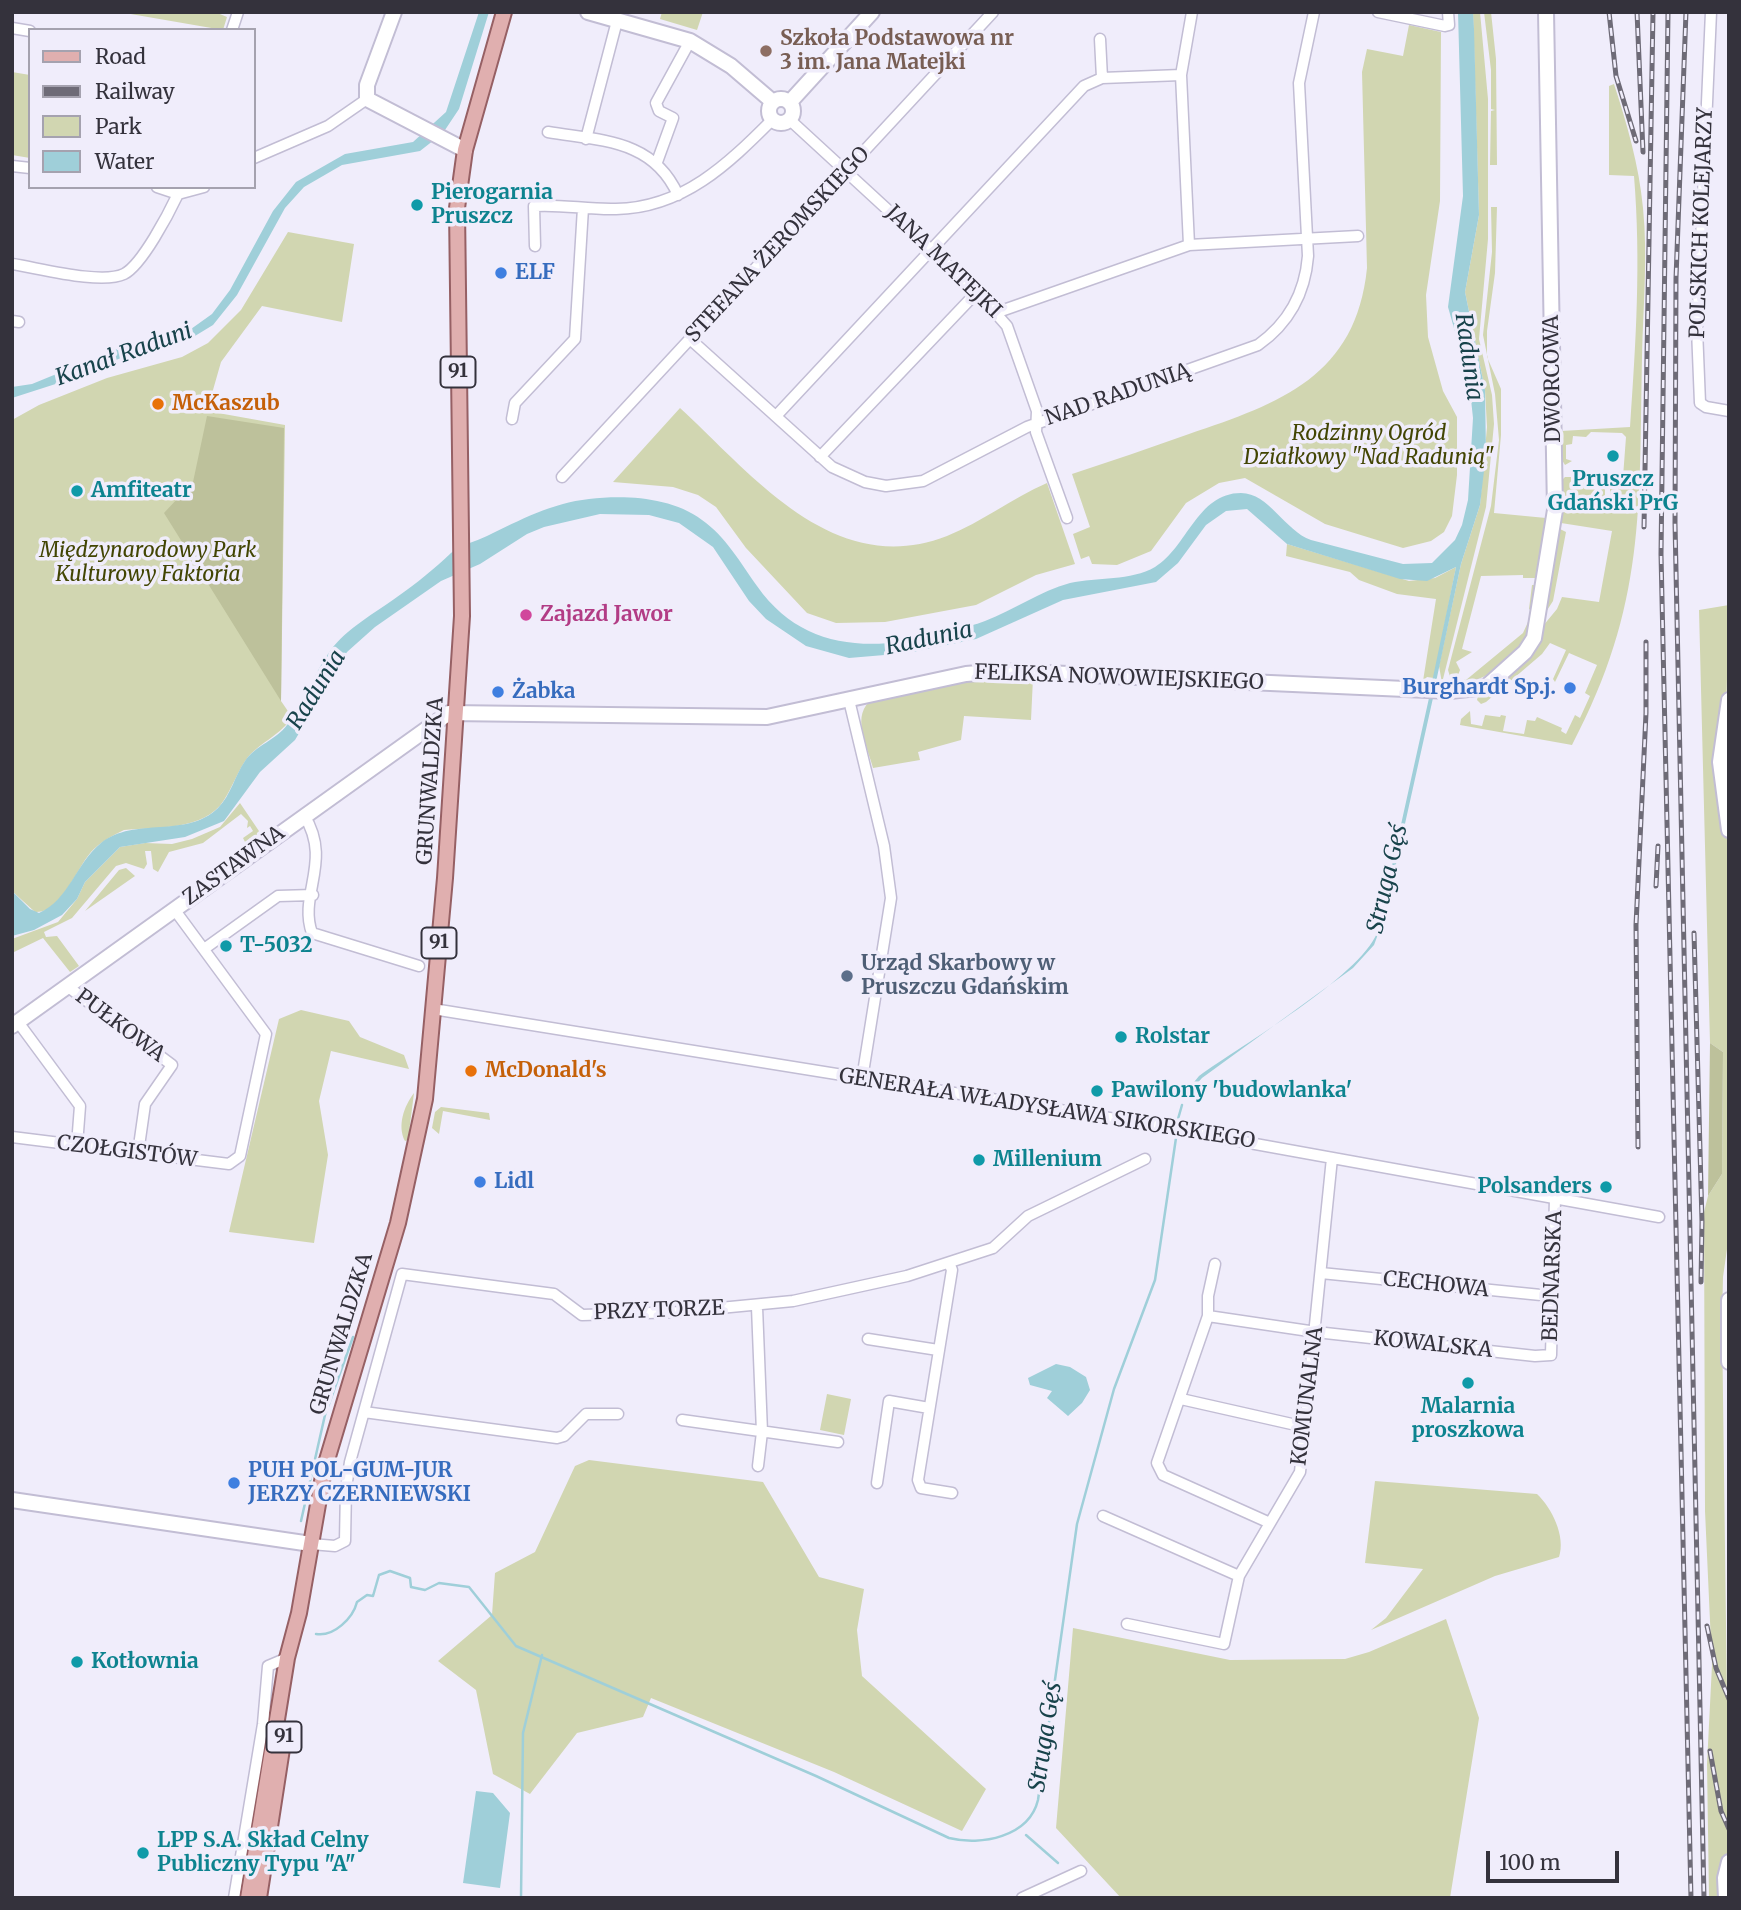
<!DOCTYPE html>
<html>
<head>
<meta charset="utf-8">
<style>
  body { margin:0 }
  #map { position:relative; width:1741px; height:1910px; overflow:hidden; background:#f0edfb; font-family:Merriweather,serif }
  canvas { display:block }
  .frame { position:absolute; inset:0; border:14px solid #34323c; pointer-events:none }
  .legend { position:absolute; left:28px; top:28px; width:228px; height:161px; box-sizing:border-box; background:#f0edfb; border:2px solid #a5a2af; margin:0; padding:9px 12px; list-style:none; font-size:21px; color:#34323c }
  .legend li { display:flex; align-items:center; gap:14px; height:35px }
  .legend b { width:35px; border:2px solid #a5a2af }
  .scale { position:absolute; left:1486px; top:1851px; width:133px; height:32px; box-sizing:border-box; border:4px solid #34323c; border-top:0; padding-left:9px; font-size:21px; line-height:24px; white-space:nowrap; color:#34323c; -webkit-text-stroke:5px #f0edfb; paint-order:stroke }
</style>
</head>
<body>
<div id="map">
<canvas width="1741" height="1910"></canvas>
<div class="frame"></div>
<ul class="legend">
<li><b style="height:9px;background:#e0afaf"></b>Road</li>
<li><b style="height:9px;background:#6e6b77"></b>Railway</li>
<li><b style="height:19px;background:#d1d6b1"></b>Park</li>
<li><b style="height:19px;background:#9fcfd9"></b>Water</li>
</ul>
<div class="scale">100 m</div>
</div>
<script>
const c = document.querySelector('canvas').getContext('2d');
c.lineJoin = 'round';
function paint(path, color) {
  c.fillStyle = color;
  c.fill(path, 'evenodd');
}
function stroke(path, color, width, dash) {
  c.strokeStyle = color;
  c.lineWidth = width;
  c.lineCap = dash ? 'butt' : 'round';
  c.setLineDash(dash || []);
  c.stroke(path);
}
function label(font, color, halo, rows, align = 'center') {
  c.font = font + ' Merriweather,serif';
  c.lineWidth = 7;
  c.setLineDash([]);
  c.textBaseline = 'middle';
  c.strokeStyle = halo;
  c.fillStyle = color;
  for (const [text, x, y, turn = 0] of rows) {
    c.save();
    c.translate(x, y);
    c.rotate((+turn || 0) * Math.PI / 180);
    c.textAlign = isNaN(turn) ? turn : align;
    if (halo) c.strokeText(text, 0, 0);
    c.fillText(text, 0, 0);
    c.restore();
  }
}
const green = new Path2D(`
  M119 12H215L227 17 223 30Z
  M662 12H703L697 30 660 19Z
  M1473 12H1480L1488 99V239L1479 339 1492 395 1494 424 1486 507 1442 683 1439 666 1461 564 1480 505 1487 427 1485 390 1465 292 1479 215Z
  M1484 12H1491L1496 59 1497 165H1490L1491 111 1495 110 1491 109V70Z
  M1409 25 1441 32 1440 201 1426 295 1428 337 1443 391 1457 417V475L1452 516 1444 532 1431 541 1403 548 1325 524 1245 478 1219 483 1186 503 1151 551 1117 565 1092 564 1089 556 1081 559 1073 534 1090 527 1072 474C1111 461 1150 448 1189 434 1281 403 1356 376 1367 268L1362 72 1367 49 1403 56Z
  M12 72 30 75V158L12 155Z
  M1614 84C1627 124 1639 165 1643 208 1648 257 1643 308 1642 357 1639 508 1646 605 1572 745L1460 725 1461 719 1470 711 1471 724 1482 726 1485 715 1500 717 1501 715 1506 716 1503 731 1524 734 1527 720 1535 721 1537 717 1562 728 1561 731 1566 734 1575 715 1580 718 1590 696 1585 693 1597 665 1569 653 1555 682 1553 679 1566 650 1550 643 1542 654 1486 702 1481 704 1477 700 1478 696 1489 691 1557 609 1562 597 1599 602 1612 531 1561 523 1559 519 1560 482 1565 477H1601L1605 483V498L1610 497V480L1623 477 1626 437 1622 433 1591 432 1586 437 1573 436 1572 444 1566 445V459L1572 461 1565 465 1562 460 1561 431 1630 427C1636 341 1641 262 1634 176L1609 175V86Z
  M1491 207H1497L1495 273 1487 331V357L1501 389V435L1494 513 1546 518 1547 457 1548 518 1532 611 1529 609 1532 585H1535L1536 578H1523V575L1481 576 1462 649 1472 652 1456 662 1460 670 1457 678 1466 680 1523 633 1528 622 1531 623C1522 653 1482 691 1451 680L1448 670 1491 506 1499 440 1495 394 1483 335 1492 252Z
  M288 232 354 244 342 322 262 306 221 362 207 411 285 425 281 701 292 717C281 735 262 741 248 757 238 770 233 786 224 800 205 831 156 827 124 830 112 836 100 842 91 852 76 869 61 914 35 912L12 891V420L39 405 107 378 182 357 208 343 241 310Z
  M680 408C753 475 834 580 947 536 982 522 1012 498 1047 483L1075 564 1036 575 976 605 885 622 836 623 807 613 746 548 716 507 698 495 673 487 613 482Z
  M1558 528 1566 532 1553 601 1544 615Z
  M1287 544 1409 581 1435 578 1456 567 1434 678 1427 677 1423 681 1436 599 1397 594 1359 580 1350 572 1286 556Z
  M1729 605 1723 826 1729 846V1235L1723 1277 1722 1320 1729 1851 1718 1877 1719 1898H1709L1707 1764 1712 1665 1705 1511 1704 1212 1708 1196 1722 1174 1723 1052 1710 1043 1699 610Z
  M997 677 1033 678 1031 720 964 716 961 740 918 752 920 760 873 768C867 745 850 714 873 699L958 681Z
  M240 803 261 834 245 842 243 838 253 831 250 826 247 828 248 821 241 814 203 843 169 852 158 872 153 869 151 851H145L147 864 144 869 126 863 116 866 72 918 44 932 46 937 57 936 79 966 70 972 43 938 12 953V939L58 922 77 899 85 882 120 847 145 843 172 844 192 839 220 827Z
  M126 868 135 876 85 911 119 870Z
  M301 1010 349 1021 360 1037 404 1055 409 1069 331 1051 319 1101 328 1155 314 1243 229 1232 279 1019Z
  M414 1093 408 1140 405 1141C397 1126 404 1106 414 1093Z
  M441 1107 489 1113 490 1120 443 1111 439 1134 432 1128 435 1112Z
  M827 1394 851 1399 844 1435 820 1430Z
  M589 1460 763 1482 819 1577 864 1589 857 1630 862 1676 986 1789 962 1831 834 1772 651 1698 643 1717 577 1733 530 1794 493 1774 476 1690 438 1661 492 1615 495 1573 535 1552 575 1466Z
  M1375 1481 1537 1494C1552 1508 1566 1537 1559 1557L1495 1576 1371 1630 1386 1618 1423 1569 1365 1563Z
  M1446 1619 1479 1718 1450 1898H1121L1056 1828 1073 1628 1230 1660 1345 1659 1369 1652Z`);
const forest = new Path2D(`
  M207 416 284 428 281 701 164 513 193 482Z
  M1710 1043 1723 1052 1722 1174 1708 1196Z`);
const water = new Path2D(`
  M479 12H489L459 109 443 133 420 151 342 165 304 187 285 208 237 295 213 325 190 339 140 350 68 380 12 398V387L32 384 137 341 191 329 212 314 230 290 273 211 296 182 345 154 413 142 446 112Z
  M1458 12H1473L1474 29 1479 215 1465 292 1485 390 1486 454 1480 505 1461 564 1436 682H1432L1456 567 1427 581 1400 579 1287 544 1247 509 1226 511 1206 525 1178 563 1156 582 1063 600 976 639 908 653 849 658 806 646 766 619 749 601 713 547 679 523 649 515 600 514 544 527 527 534 480 564 441 581 375 627 347 652 295 740 260 772 224 821 185 837 120 847 85 882 77 899 62 915 34 930 12 936V891L30 909 39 913C69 900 76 863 101 843 135 816 186 839 218 808 231 795 235 775 245 761 256 745 276 740 287 725 305 703 313 674 330 651 347 628 375 613 397 597 417 583 434 569 451 553 461 544 475 542 487 536 520 520 552 503 589 499 626 495 671 497 702 520 726 537 740 562 757 586 793 637 842 649 901 642 909 641 916 637 924 635 944 630 965 629 985 621 1014 610 1040 591 1070 583 1097 577 1131 581 1155 567 1187 548 1197 493 1241 493 1269 493 1285 531 1311 540L1403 564 1432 563 1455 540 1462 525 1468 500 1473 418 1469 381 1448 307 1463 196Z
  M1429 698H1433L1384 918 1374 945 1353 968 1202 1078 1184 1098H1181L1199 1076C1242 1045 1359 977 1377 933Z
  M1056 1364 1070 1367 1086 1377 1090 1390 1082 1403 1068 1416 1047 1398 1052 1391 1030 1385 1028 1378Z
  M476 1791 493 1793 510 1813 500 1888 463 1883Z`);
const stream = new Path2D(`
  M1178 1119 1182 1105
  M301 1521 325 1415 353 1337
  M316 1634C334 1637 353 1618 357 1602L367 1595 373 1596 379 1575 390 1571 410 1578 411 1587 425 1590 439 1583 469 1587 516 1646 816 1776 949 1838C981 1846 1029 1837 1038 1800L1077 1524 1114 1389 1155 1280 1176 1138
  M1026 1835 1058 1863
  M521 1898 523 1733 542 1655`);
const street = new Path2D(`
  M1378 12 1445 26 1449 25 1448 12
  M1711 12 1697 329 1700 403 1706 407 1729 411
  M12 28 30 31
  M232 30 238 12
  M1100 39 1102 78
  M790 120 977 292 1007 326 1037 411 1036 432 1067 518
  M548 132C601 141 653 139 678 195
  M586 139 617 21
  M254 158 328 126 367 99
  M657 162 673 118 659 111 656 103 690 41
  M12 166 30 168
  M157 187 178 194
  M178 194 204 187
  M1189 245 1181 75 1192 12
  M535 246 534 206C562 204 588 210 616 209 683 208 728 164 772 120
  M12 264C39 268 101 285 124 274 142 265 169 213 178 194
  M998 312 1189 245 1358 236
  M12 321 19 322
  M690 339 832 467 865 482 886 486 923 481 1027 427 1258 345C1289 323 1305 294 1308 256L1299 83 1314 12
  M776 416 1084 86 1102 78 1181 75
  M512 419 515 403 575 339 583 208
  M820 457 977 292
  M562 477 993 12
  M849 700 884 846 891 898 862 1079
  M304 815C333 862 298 894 312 933L419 966
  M204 949 278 896 313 895
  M67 986 172 1065 145 1104 138 1153
  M433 1009 1128 1121 1659 1217
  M18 1022 80 1106 77 1145
  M12 1137 229 1164 240 1156 266 1034 174 909
  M949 1263 952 1270 918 1480 921 1488 952 1493
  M1215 1264 1208 1296V1316L1157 1463 1163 1475 1270 1523
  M1321 1273 1551 1296
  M757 1307 762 1432 758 1466
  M1208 1316 1316 1332 1535 1356 1551 1355 1555 1198
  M868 1339 938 1350
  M1181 1399 1305 1427
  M364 1412 557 1438 564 1436 586 1414H618
  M682 1420 838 1442
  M877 1483 889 1401 929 1408
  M1103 1516 1239 1576
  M311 1544 335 1546 345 1541 346 1488 350 1462 402 1274 554 1294 582 1315 678 1312 793 1301 907 1276 993 1248 1028 1216 1145 1159
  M1127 1624 1224 1644 1239 1576 1300 1472 1332 1158
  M234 1898 263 1724 268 1666 287 1658
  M1022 1898 1081 1871`);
const secondary = new Path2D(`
  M394 12 367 85V99L465 150
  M588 12 690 41 731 66 773 102
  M769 111a12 12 0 1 1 24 0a12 12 0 1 1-24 0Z
  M790 102 872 12
  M1729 700 1720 762 1729 830
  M12 1026 449 713 767 717 966 674 1001 671 1450 691 1486 687 1525 652 1534 638 1555 510 1546 12
  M1729 1300V1362
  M12 1500 311 1544
  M1726 1898 1725 1878 1729 1862`);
const primary = new Path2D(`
  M248 1898 287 1658 299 1613 324 1470 398 1223 425 1099 445 878 462 616 457 208 465 150 504 12
  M259 1898 284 1736`);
const rail = new Path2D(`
  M1609 12 1616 76 1636 141
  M1637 12 1643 152
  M1668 12 1661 554 1691 1898
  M1686 12 1676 278 1675 523 1704 1898
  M1644 527 1653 12
  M1656 886 1658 846
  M1694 933 1702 1222 1701 1282
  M1638 1147 1636 925 1646 713V642
  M1707 1626 1716 1668 1729 1699
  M1710 1751 1721 1811 1729 1829`);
const markers = [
  [766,51,7,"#8d6e63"],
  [417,205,7,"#0f9aa8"],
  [501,273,7,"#3f7fe0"],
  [158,404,7,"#e8710a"],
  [1613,456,7,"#0f9aa8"],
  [77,491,7,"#0f9aa8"],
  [526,615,7,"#d1479c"],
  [1570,688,7,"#3f7fe0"],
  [498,692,7,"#3f7fe0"],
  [226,946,7,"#0f9aa8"],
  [847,976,7,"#5c6f8a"],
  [1121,1037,7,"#0f9aa8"],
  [471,1071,7,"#e8710a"],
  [1097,1091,7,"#0f9aa8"],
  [979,1160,7,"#0f9aa8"],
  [480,1182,7,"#3f7fe0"],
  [1606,1187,7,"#0f9aa8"],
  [1468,1383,7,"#0f9aa8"],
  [234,1483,7,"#3f7fe0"],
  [77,1662,7,"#0f9aa8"],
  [143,1853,7,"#0f9aa8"]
];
const shields = [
  [458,372,35],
  [439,943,35],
  [284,1737,35]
];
const shieldNames = [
  ["91",458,372],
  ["91",439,943],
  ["91",284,1737]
];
const educationNames = [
  ["Szkoła Podstawowa nr",780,39],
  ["3 im. Jana Matejki",780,63]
];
const cultureNames = [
  ["Pierogarnia",431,193],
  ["Pruszcz",431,217],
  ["Pruszcz",1613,480,"center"],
  ["Gdański PrG",1613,504,"center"],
  ["Amfiteatr",91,491],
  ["T-5032",240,946],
  ["Rolstar",1135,1037],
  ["Pawilony 'budowlanka'",1111,1091],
  ["Millenium",993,1160],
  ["Polsanders",1592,1187,"right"],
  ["Malarnia",1468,1407,"center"],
  ["proszkowa",1468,1431,"center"],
  ["Kotłownia",91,1662],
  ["LPP S.A. Skład Celny",157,1841],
  ["Publiczny Typu \"A\"",157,1865]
];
const streetNames = [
  ["POLSKICH KOLEJARZY",1702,223,-88],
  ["STEFANA ŻEROMSKIEGO",778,245,-47],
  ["JANA MATEJKI",943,262,44],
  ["DWORCOWA",1553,379,-91],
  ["NAD RADUNIĄ",1118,395,-19],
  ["FELIKSA NOWOWIEJSKIEGO",1119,678,2],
  ["GRUNWALDZKA",431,781,-86],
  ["ZASTAWNA",234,866,-36],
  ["PUŁKOWA",120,1026,37],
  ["GENERAŁA WŁADYSŁAWA SIKORSKIEGO",1047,1109,9],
  ["CZOŁGISTÓW",127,1152,7],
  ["BEDNARSKA",1553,1276,-88],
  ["CECHOWA",1436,1285,6],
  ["PRZY TORZE",659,1311,-2],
  ["GRUNWALDZKA",342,1334,-73],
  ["KOWALSKA",1433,1345,6],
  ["KOMUNALNA",1308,1396,-83]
];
const shopNames = [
  ["ELF",515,273],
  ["Burghardt Sp.j.",1556,688,"right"],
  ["Żabka",512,692],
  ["Lidl",494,1182],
  ["PUH POL-GUM-JUR",248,1471],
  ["JERZY CZERNIEWSKI",248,1495]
];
const foodNames = [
  ["McKaszub",172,404],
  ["McDonald's",485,1071]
];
const parkNames = [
  ["Rodzinny Ogród",1369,434],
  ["Działkowy \"Nad Radunią\"",1369,458],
  ["Międzynarodowy Park",148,551],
  ["Kulturowy Faktoria",148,575]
];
const hotelNames = [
  ["Zajazd Jawor",540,615]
];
const serviceNames = [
  ["Urząd Skarbowy w",861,964],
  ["Pruszczu Gdańskim",861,988]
];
const waterNames = [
  ["Kanał Raduni",124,355,-20],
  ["Radunia",1468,357,82],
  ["Radunia",929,639,-12],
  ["Radunia",317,690,-58],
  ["Struga Gęś",1388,879,-77],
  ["Struga Gęś",1046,1737,-81]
];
paint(green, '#d1d6b1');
paint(forest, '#bdc19b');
paint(water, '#9fcfd9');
stroke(stream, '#9fcfd9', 2.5);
stroke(street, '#c2bdd4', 13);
stroke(secondary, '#c2bdd4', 18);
stroke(primary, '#966064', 18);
stroke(street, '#fff', 10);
stroke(secondary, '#fff', 14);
stroke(primary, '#e0afaf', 14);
stroke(rail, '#6e6b77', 5);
stroke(rail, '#f0edfb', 2.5, [8]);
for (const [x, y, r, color] of markers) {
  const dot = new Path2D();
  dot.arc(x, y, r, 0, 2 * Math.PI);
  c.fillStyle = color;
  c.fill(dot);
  stroke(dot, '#f0edfb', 2.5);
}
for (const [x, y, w] of shields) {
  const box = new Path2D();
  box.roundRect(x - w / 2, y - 15.5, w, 31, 5);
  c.fillStyle = '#f0edfb';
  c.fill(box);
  stroke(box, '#34323c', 2);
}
label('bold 19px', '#34323c', null, shieldNames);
label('bold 21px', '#785e54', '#f0edfb', educationNames, 'left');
label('bold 21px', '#0d838f', '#f0edfb', cultureNames, 'left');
label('21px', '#34323c', '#f0edfb', streetNames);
label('bold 21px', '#366cbe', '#f0edfb', shopNames, 'left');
label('bold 21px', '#c56008', '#f0edfb', foodNames, 'left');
label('italic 21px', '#424503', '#f0edfb', parkNames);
label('bold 21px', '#b23c85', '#f0edfb', hotelNames, 'left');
label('bold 21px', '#4e5e75', '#f0edfb', serviceNames, 'left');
label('italic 23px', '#18434b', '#f0edfb', waterNames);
</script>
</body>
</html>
